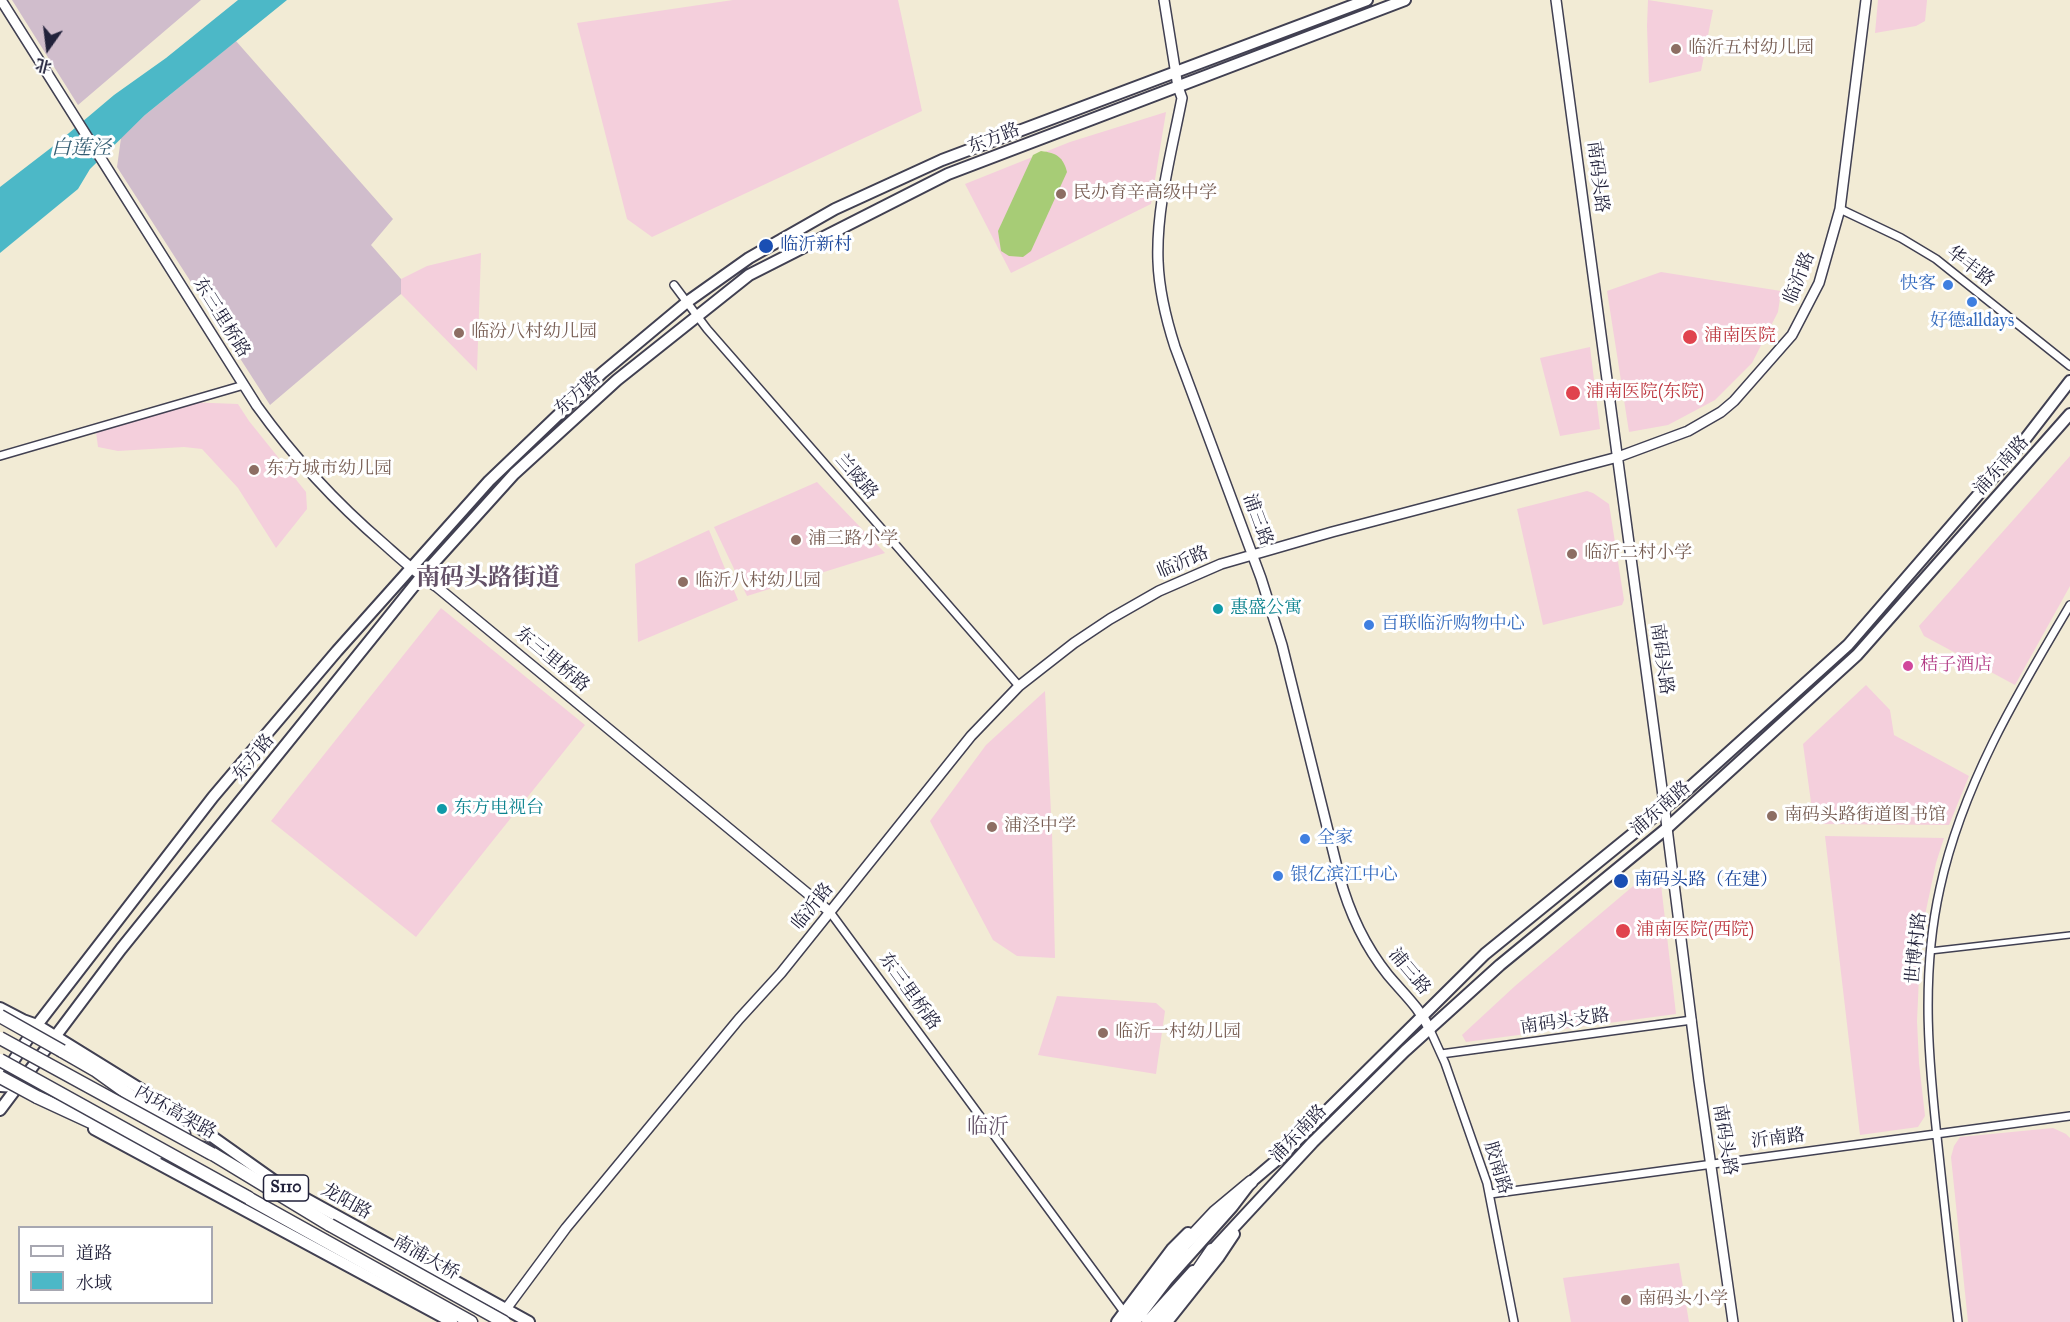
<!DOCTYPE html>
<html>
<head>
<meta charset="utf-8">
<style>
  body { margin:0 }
  #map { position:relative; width:2070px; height:1322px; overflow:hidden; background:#f2ebd5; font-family:"IM FELL Great Primer","Noto Serif SC",serif }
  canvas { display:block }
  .legend { position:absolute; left:18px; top:1226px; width:195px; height:78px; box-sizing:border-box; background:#fff; border:2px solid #a7a7b1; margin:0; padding:8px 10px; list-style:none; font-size:18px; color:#22223b }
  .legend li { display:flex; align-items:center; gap:12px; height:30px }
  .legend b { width:30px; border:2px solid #a7a7b1 }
  .north { position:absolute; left:18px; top:18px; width:60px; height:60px; -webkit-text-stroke:4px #fff; paint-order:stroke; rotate:194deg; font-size:16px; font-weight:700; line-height:24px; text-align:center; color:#22223b }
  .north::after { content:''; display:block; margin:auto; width:21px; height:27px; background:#22223b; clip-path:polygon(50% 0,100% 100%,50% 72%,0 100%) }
</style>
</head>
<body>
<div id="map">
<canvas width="2070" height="1322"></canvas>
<ul class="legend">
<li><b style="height:8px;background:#fff"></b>道路</li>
<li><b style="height:16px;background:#4cb8c7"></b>水域</li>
</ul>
<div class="north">北</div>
</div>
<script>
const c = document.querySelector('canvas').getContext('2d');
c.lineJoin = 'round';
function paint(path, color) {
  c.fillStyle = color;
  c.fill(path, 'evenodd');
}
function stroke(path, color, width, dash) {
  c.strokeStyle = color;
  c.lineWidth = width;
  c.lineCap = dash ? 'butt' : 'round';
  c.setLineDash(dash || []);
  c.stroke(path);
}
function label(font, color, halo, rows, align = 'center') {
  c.font = font + ' "IM FELL Great Primer","Noto Serif SC",serif';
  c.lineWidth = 6;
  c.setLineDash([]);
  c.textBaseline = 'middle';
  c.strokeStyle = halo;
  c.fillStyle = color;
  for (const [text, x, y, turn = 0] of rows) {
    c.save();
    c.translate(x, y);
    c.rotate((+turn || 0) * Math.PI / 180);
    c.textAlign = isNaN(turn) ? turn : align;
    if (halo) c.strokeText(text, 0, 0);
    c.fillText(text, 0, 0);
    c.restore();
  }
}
const built = new Path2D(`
  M733 0H898L922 111 652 237 627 219 577 23Z
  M1648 0 1713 10 1701 71 1649 83 1647 26Z
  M1878 0H1927L1925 21 1916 26 1875 33Z
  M1166 112 1151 204 1011 273 965 184 1070 142Z
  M481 253 477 371 401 294V279L427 266Z
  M1661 272 1781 291 1778 312 1752 363 1715 400 1668 425 1629 432 1607 291Z
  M1590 347 1600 429 1560 436 1540 358Z
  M186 402 238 404 249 421 306 492 307 509 276 548 238 488 202 449 184 447 118 451 98 447 95 424Z
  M2070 456V586L2015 685 1924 636 1919 626Z
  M817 482 885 553 747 596 714 527Z
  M1587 491 1593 493 1609 504 1624 600 1622 605 1543 625 1517 509Z
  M709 530 738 600 638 642 635 564Z
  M441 608 585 725 416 937 271 821Z
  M1866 685 1890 710 1894 735 1969 776 1949 825 1814 824 1803 744Z
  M1045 691 1052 833 1055 958 1017 956 993 940 930 821 986 745Z
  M1825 836 1944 838 1936 863 1921 934 1917 1021 1919 1063 1925 1116 1918 1127 1860 1135Z
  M1645 876H1660L1676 1014 1466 1042 1462 1035 1515 986Z
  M1057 996 1156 1003 1165 1011 1156 1074 1038 1055Z
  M2053 1128 2066 1134 2070 1138V1322H1968L1951 1157 1954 1146 1960 1137Z
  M1679 1263 1689 1322H1571L1563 1278Z`);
const industrial = new Path2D(`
  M12 0H201L78 105Z
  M236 41 393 219 371 245 401 279V294L270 405 117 167 121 138 145 115Z`);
const green = new Path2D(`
  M1041 151C1057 153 1063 157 1067 172L1031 251 1023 257 1009 256 1001 251 998 231 1033 155Z`);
const water = new Path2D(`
  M238 0H287L145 115 90 169 78 189 0 253V187L56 144 114 95 166 58Z`);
const pedestrian = new Path2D(`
  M1930 951 2070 935`);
const minor = new Path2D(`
  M1840 209 1901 238 1936 259 2070 366
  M674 285 707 329 1019 686
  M0 456 244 385
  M830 912 1124 1312
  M1430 1030 1445 1063 1487 1183 1514 1322
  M1441 1054 1692 1020
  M1490 1194 2070 1116
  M1958 1322C1951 1266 1945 1211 1939 1155 1929 1066 1920 977 1940 888 1962 786 2017 694 2070 605`);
const tertiary = new Path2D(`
  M1 0 257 406C295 459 335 502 384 544 402 560 418 575 437 587L830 912
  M1164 0 1178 87 1182 98C1172 150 1156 208 1158 261 1159 291 1166 319 1175 347L1261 578 1282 645 1339 875C1349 912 1364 945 1388 975 1403 993 1420 1008 1430 1030
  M1556 0 1663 796 1699 1082 1733 1322
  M503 1313 566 1228 739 1019 781 973 971 736 1019 686 1074 643 1110 619 1159 591 1221 564 1332 532 1618 457 1688 431 1721 412 1734 401 1792 335 1819 283 1840 209 1866 0`);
const secondary = new Path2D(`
  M6 1072 37 1025 213 797 337 651 489 481 602 373 687 302 749 258 835 209 942 160 1367 0
  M0 1110 121 949 421 577 514 474 617 380 749 275 948 174 1405 0`);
const primary = new Path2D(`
  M0 1008 23 1020 37 1025 176 1111 279 1184 529 1322
  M0 1067 16 1084
  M0 1086 18 1087
  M94 1129 452 1322
  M1208 1255 1313 1142 1405 1051 1500 965 1667 828 1857 655 2070 414
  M1117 1322 1172 1249 1188 1233
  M1135 1322 1167 1280 1232 1207 1251 1182 1278 1159 1485 954 1688 789 1848 645 2016 451 2070 381
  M1147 1322 1193 1271
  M1167 1322 1218 1258 1234 1234`);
const trunk = new Path2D(`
  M62 1051 95 1070 184 1134
  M37 1097 158 1153
  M203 1148 330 1225
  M241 1194 471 1322
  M1125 1322 1184 1245 1215 1212 1251 1182
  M1157 1322 1188 1285 1212 1250`);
const trunkBridge = new Path2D(`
  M0 1016 62 1051
  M0 1038 212 1154
  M0 1060 249 1198
  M0 1077 37 1097
  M330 1225 504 1322`);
const markers = [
  [1676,49,6,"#8d6e63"],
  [1061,194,6,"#8d6e63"],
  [766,246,8,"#1a4fb4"],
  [1948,285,6,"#3f7fe0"],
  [1972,302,6,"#3f7fe0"],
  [459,333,6,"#8d6e63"],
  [1690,337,8,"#e0444e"],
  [1573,393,8,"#e0444e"],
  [254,470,6,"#8d6e63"],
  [796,540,6,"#8d6e63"],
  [1572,554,6,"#8d6e63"],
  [683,582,6,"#8d6e63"],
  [1218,609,6,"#0f9aa8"],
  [1369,625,6,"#3f7fe0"],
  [1908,666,6,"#d1479c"],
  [442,809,6,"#0f9aa8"],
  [1772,816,6,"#8d6e63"],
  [992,827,6,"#8d6e63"],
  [1305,839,6,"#3f7fe0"],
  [1278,876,6,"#3f7fe0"],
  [1621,881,8,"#1a4fb4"],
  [1623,931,8,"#e0444e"],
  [1103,1033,6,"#8d6e63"],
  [1626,1300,6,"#8d6e63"]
];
const shields = [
  [286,1188,45]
];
const shieldNames = [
  ["S110",286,1188]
];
const educationNames = [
  ["临沂五村幼儿园",1688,49],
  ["民办育辛高级中学",1073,194],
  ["临汾八村幼儿园",471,333],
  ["东方城市幼儿园",266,470],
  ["浦三路小学",808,540],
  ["临沂二村小学",1584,554],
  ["临沂八村幼儿园",695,582],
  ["南码头路街道图书馆",1784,816],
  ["浦泾中学",1004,827],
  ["临沂一村幼儿园",1115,1033],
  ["南码头小学",1638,1300]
];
const streetNames = [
  ["东方路",994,139,-21],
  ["南码头路",1597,177,83],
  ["华丰路",1970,267,37],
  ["临沂路",1800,278,-68],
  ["东三里桥路",221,318,58],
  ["东方路",578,394,-42],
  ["浦东南路",2002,466,-48],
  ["兰陵路",856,477,49],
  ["浦三路",1257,520,70],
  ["临沂路",1183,563,-23],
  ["南码头路",1661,659,82],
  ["东三里桥路",552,660,40],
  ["东方路",254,758,-51],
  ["浦东南路",1661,809,-41],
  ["临沂路",813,907,-51],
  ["世博村路",1917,948,-84],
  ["浦三路",1409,972,50],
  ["东三里桥路",909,992,54],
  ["南码头支路",1565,1022,-8],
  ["内环高架路",175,1113,29],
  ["浦东南路",1299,1134,-46],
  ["沂南路",1778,1139,-7],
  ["南码头路",1724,1140,81],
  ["胶南路",1497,1168,73],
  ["龙阳路",346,1202,29],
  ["南浦大桥",426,1258,29]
];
const transitNames = [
  ["临沂新村",780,246],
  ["南码头路（在建）",1634,881]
];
const shopNames = [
  ["快客",1936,285,"right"],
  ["好德alldays",1972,322,"center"],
  ["百联临沂购物中心",1381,625],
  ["全家",1317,839],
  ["银亿滨江中心",1290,876]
];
const healthNames = [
  ["浦南医院",1704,337],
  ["浦南医院(东院)",1586,393],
  ["浦南医院(西院)",1636,931]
];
const cultureNames = [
  ["惠盛公寓",1230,609],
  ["东方电视台",454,809]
];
const hotelNames = [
  ["桔子酒店",1920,666]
];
const waterNames = [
  ["白莲泾",81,149]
];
const quarterNames = [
  ["临沂",988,1128]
];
const districtNames = [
  ["南码头路街道",488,579]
];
paint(built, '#f4cfdc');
paint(industrial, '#d0bdcc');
paint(green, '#a7cc76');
paint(water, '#4cb8c7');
stroke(pedestrian, '#414052', 8);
stroke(minor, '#414052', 10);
stroke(tertiary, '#414052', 12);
stroke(secondary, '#414052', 14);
stroke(primary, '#414052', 14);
stroke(trunk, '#414052', 15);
stroke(pedestrian, '#fff', 5);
stroke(minor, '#fff', 7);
stroke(tertiary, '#fff', 9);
stroke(secondary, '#fff', 10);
stroke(primary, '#fff', 10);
stroke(trunk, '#fff', 12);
stroke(trunkBridge, '#414052', 15, []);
stroke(trunkBridge, '#fff', 12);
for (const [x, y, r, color] of markers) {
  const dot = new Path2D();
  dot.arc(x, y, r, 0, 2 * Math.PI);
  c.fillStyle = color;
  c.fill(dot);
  stroke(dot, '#fff', 2);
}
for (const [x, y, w] of shields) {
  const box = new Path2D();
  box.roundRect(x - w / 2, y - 13, w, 26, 4.5);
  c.fillStyle = '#fff';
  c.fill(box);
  stroke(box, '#22223b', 1.5);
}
label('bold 16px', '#22223b', null, shieldNames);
label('18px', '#785e54', '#fff', educationNames, 'left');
label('18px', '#22223b', '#fff', streetNames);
label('18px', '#164399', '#fff', transitNames, 'left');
label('18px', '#366cbe', '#fff', shopNames, 'left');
label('18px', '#be3a42', '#fff', healthNames, 'left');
label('18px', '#0d838f', '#fff', cultureNames, 'left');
label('18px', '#b23c85', '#fff', hotelNames, 'left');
label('italic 20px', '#335e73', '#fff', waterNames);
label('21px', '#635167', '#fff', quarterNames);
label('bold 24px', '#635167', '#fff', districtNames);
</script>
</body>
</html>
